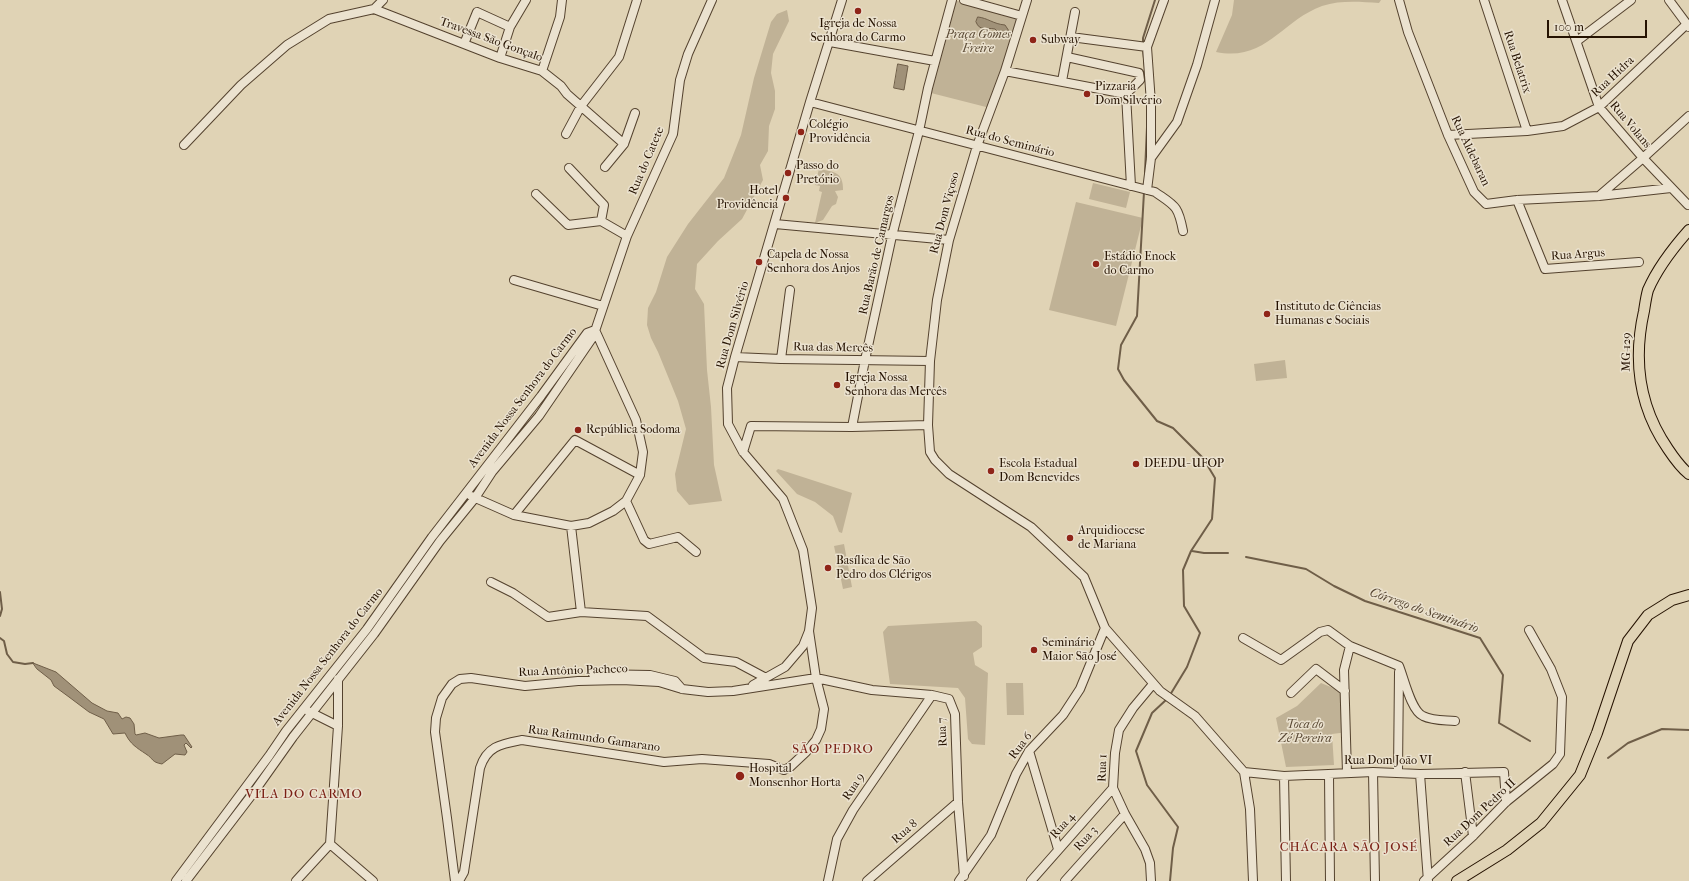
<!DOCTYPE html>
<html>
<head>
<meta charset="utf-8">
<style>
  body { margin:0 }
  #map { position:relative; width:1689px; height:881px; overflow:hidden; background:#e0d3b5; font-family:"IM FELL French Canon",serif }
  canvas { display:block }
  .scale { position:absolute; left:1547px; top:20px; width:100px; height:18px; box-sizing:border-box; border:2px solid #251201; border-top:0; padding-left:5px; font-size:12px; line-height:14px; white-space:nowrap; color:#251201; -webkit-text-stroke:3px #ebe2cf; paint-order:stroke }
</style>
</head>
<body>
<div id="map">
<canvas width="1689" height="881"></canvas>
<div class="scale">100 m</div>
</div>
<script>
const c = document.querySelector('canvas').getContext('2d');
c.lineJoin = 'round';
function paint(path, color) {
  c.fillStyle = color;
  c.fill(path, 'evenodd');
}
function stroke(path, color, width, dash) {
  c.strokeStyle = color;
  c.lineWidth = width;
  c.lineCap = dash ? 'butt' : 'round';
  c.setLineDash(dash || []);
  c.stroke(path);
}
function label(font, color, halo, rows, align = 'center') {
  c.font = font + ' "IM FELL French Canon",serif';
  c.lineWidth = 3;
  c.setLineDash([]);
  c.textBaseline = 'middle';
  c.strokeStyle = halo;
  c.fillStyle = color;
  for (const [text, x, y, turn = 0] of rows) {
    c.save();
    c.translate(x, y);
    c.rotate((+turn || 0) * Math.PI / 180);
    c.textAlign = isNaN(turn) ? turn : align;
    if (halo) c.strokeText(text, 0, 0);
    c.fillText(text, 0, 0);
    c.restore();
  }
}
const green = new Path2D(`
  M954 0 1021 20 990 108 931 93Z
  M1234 0H1381L1379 3C1360 2 1341 0 1322 6 1281 21 1266 62 1216 52L1232 15Z
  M787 10 789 21 773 54 771 73 775 91V109L769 126 768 151 760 165 763 180 742 219 718 241 697 264 695 289 704 304 707 370 711 407 714 465 722 501 689 505 677 491 675 474 686 429 678 401 658 352 651 338 647 325 648 308 656 292 667 257 688 224 724 178 741 135 754 78 771 22 777 14Z
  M819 169C835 172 843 172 843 190L835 191 838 197 836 204 832 206 823 220 815 223 822 192 819 191 820 186 815 185Z
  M1093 183 1130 192 1126 208 1089 199Z
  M1076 202 1143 218 1116 326 1049 310Z
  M1285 360 1287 378 1256 381 1254 364Z
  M778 469 852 493 842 533 839 532 833 516 815 502 797 494 776 471Z
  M844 544 852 587 843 589 834 546Z
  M976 621 982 626V647L973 653 975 665 988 673 985 745 972 744 968 739 965 698 958 688 890 684 883 632 888 626Z
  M1006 683H1023L1024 715H1007Z
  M1321 683 1348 694V732L1332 734 1334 765 1286 767 1276 718 1297 706Z`);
const water = new Path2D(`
  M978 17C988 18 993 24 1005 25L1009 31 1001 35 995 29C986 27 980 32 976 22Z
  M898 64 908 66 904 90 894 88Z
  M33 663 56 672 92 703 107 711 118 713 122 719 126 717 130 718 134 724 135 734 136 735 145 733 159 738 181 735H184L192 747 191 748 186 743 184 745 187 752 185 755 175 754 162 764C151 762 154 759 146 754 137 748 130 744 125 733L113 734 104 719 89 712 69 697 54 686 51 680 37 669Z`);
const stream = new Path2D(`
  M1143 45V38L1155 0
  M1143 49 1145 68
  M1145 172 1147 127
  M1144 192 1137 316 1121 345 1118 369 1124 380 1157 421 1173 428 1203 458 1215 478 1212 519 1191 551 1183 570 1184 606 1200 633 1187 667 1170 695
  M1192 551 1204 553H1228
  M1246 557 1306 569 1334 586 1365 601 1480 638 1503 675 1499 723 1530 741
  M0 592 2 609 0 616
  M0 638 4 641 7 654 13 662 25 664 33 663
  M1167 699 1152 713 1136 751 1147 785 1178 827 1173 848 1170 881
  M1608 758 1628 743 1662 729 1689 730`);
const minor = new Path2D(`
  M964 0 1022 16
  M1027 0 1005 71 977 146 949 240 937 300 930 361 928 425 930 452 935 460 949 474 1031 527 1084 577 1105 628 1160 691 1195 716 1244 772 1250 809 1253 881
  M1399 0 1408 32 1448 135 1474 192 1486 204 1517 200 1599 196 1671 188
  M1484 0 1527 131
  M1562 0 1599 107 1643 158 1688 205
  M1669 0 1689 27
  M374 9 500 58 542 71 561 86 567 94 624 144
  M374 9 383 0
  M1071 37 1147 47
  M1577 41 1631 0
  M830 42 935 61
  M464 44 477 12 510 27 526 0
  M1067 57 1139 73 1140 80 1126 94
  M500 58 510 27
  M542 71 560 17 562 0
  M1005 71 1126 94 1131 186
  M1062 81 1075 12
  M810 102 1155 192C1175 206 1178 205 1183 231
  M566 134 581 106 619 57 637 0
  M1448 135 1527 131 1563 126 1599 107 1687 24
  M184 145 241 85 287 45 329 19 374 9
  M1151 158 1177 122 1197 65 1215 0
  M605 167 624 144 635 113
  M569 168 604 205 601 221 627 236
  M1147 190 1151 158V103L1147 47 1164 0
  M536 194 568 225 601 221
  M1599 196 1643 158 1689 116
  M1517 200 1545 269 1639 262
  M775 224 949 240
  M514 280 603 306
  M735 357 781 359 930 361
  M781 359 790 290
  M852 427 865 360 892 236 919 131 928 88 952 0
  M743 452 751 426 852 427 928 425
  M471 496 514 515 571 526 589 523 613 511 626 501 640 475 643 452 636 420 595 330
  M626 501 644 540 649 544 678 537 696 552
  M514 515 575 440 640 475
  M571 526 581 612
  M491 582 513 593 548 617 581 612 647 616 704 658 736 662 766 678
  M1243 638 1281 660 1320 632 1328 630 1350 646 1399 666C1404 678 1411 711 1423 716 1433 721 1444 720 1455 721
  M593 674 650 675 675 681 682 689
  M753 685 785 667 803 646 809 631 812 608 803 550 783 499 743 452 728 424 727 388 735 357 810 102 842 0
  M1291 693 1316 669 1345 691
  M308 711 338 726
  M1029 751 1058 849
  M1244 772 1284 776 1373 772 1420 774 1504 772 1506 802
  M1373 772 1375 881
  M1398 772 1399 672
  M1465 772 1473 836
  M1347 773 1344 670 1350 646
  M1420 774 1428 881
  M1329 775 1330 881
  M1284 776 1286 881
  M330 844 338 726V679
  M330 844 373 881
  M176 881 269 756 286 731 367 629 432 537 541 396 587 333 595 330
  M186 881 254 792 293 737 374 634 440 541 475 498 492 472 539 416 593 337 627 236 673 134 680 80 688 54 712 0
  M296 881 330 844
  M455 881 447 818 435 732 436 718 442 698 452 684 460 679 471 678 525 686 578 681 622 680 659 682 682 689 708 692 733 691 816 678 872 690 932 695 949 699 955 714 958 802 964 876
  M459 881 464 872 480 768C487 746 501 744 522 740L664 762 702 759 769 764 784 770 790 767 806 752 816 740 821 729 824 709 816 678 809 631
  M828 881 837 839 853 810 932 695
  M867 881 958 802
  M959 881 991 835 1016 774 1029 751 1063 715 1080 689 1105 628
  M1031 881 1113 788
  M1065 881 1125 814
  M1151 881 1150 863 1145 849 1125 814 1113 788 1115 753 1119 730 1133 708 1153 684
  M1424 881 1473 836 1506 802 1553 764 1560 754 1562 697 1551 669 1529 630`);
const major = new Path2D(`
  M1689 230C1673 248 1658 267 1648 290 1646 297 1645 305 1644 311 1633 360 1639 407 1668 449 1674 458 1680 467 1689 474
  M1457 881 1507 850 1541 823 1580 775 1597 733 1628 641 1648 615 1672 600 1689 595`);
const markers = [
  [858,11,4,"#8f2418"],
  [1033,40,4,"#8f2418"],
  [1087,94,4,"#8f2418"],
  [801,132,4,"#8f2418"],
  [788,173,4,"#8f2418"],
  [786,198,4,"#8f2418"],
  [759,262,4,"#8f2418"],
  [1096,264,4,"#8f2418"],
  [1267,314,4,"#8f2418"],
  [837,385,4,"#8f2418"],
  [578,430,4,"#8f2418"],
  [1136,464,4,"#8f2418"],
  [991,471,4,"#8f2418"],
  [1070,538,4,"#8f2418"],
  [828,568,4,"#8f2418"],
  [1034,650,4,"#8f2418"],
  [740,776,5,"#8f2418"]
];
const poiNames = [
  ["Igreja de Nossa",858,24,"center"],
  ["Senhora do Carmo",858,38,"center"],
  ["Subway",1041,40],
  ["Pizzaria",1095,87],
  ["Dom Silvério",1095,101],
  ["Colégio",809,125],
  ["Providência",809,139],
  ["Passo do",796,166],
  ["Pretório",796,180],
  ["Hotel",778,191,"right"],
  ["Providência",778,205,"right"],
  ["Capela de Nossa",767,255],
  ["Senhora dos Anjos",767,269],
  ["Estádio Enock",1104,257],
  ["do Carmo",1104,271],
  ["Instituto de Ciências",1275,307],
  ["Humanas e Sociais",1275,321],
  ["Igreja Nossa",845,378],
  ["Senhora das Mercês",845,392],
  ["República Sodoma",586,430],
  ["Escola Estadual",999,464],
  ["Dom Benevides",999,478],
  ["DEEDU- UFOP",1144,464],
  ["Arquidiocese",1078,531],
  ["de Mariana",1078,545],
  ["Basílica de São",836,561],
  ["Pedro dos Clérigos",836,575],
  ["Seminário",1042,643],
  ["Maior São José",1042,657],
  ["Hospital",749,769],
  ["Monsenhor Horta",749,783]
];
const parkNames = [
  ["Praça Gomes",978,35],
  ["Freire",978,49],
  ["Toca do",1305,725],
  ["Zé Pereira",1305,739]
];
const streetNames = [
  ["Travessa São Gonçalo",491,40,20],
  ["Rua Belatrix",1517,62,72],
  ["Rua Hidra",1613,77,-43],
  ["Rua Volans",1630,125,50],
  ["Rua do Seminário",1010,142,15],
  ["Rua Aldebaran",1470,151,65],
  ["Rua do Catete",647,161,-67],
  ["Rua Dom Viçoso",945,213,-75],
  ["Rua Barão de Camargos",877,255,-77],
  ["Rua Argus",1578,255,-4],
  ["Rua Dom Silvério",733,325,-74],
  ["Rua das Mercês",833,348,1],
  ["MG-129",1627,352,-89],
  ["Avenida Nossa Senhora do Carmo",523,398,-53],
  ["Avenida Nossa Senhora do Carmo",328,657,-52],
  ["Rua Antônio Pacheco",573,671,-2],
  ["Rua 7",943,732,-93],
  ["Rua Raimundo Gamarano",594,739,8],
  ["Rua 6",1021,746,-53],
  ["Rua Dom João VI",1388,761],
  ["Rua 1",1103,768,-88],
  ["Rua 9",854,787,-56],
  ["Rua Dom Pedro II",1480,813,-43],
  ["Rua 4",1063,826,-48],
  ["Rua 8",905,832,-41],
  ["Rua 3",1086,839,-48]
];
const waterNames = [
  ["Córrego do Seminário",1424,611,19]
];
const neighbourhoodNames = [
  ["SÃO PEDRO",833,750],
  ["VILA DO CARMO",304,795],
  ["CHÁCARA SÃO JOSÉ",1349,848]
];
paint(green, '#c0b296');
paint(water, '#a09178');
stroke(water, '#6f5e48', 1);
stroke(stream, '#6f5e48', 2);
stroke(minor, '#54422e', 10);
stroke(major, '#251201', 12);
stroke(minor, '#ebe2cf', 8);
stroke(major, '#e0d3b5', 10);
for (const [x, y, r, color] of markers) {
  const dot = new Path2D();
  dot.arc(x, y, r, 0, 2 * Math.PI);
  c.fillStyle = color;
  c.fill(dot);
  stroke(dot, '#ebe2cf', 1.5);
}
label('12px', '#251201', '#ebe2cf', poiNames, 'left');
label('italic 12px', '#5b4a35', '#ebe2cf', parkNames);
label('12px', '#251201', '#ebe2cf', streetNames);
label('italic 13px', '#564531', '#ebe2cf', waterNames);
c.letterSpacing = '1px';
label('13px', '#7a1f14', '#ebe2cf', neighbourhoodNames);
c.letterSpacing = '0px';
</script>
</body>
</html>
